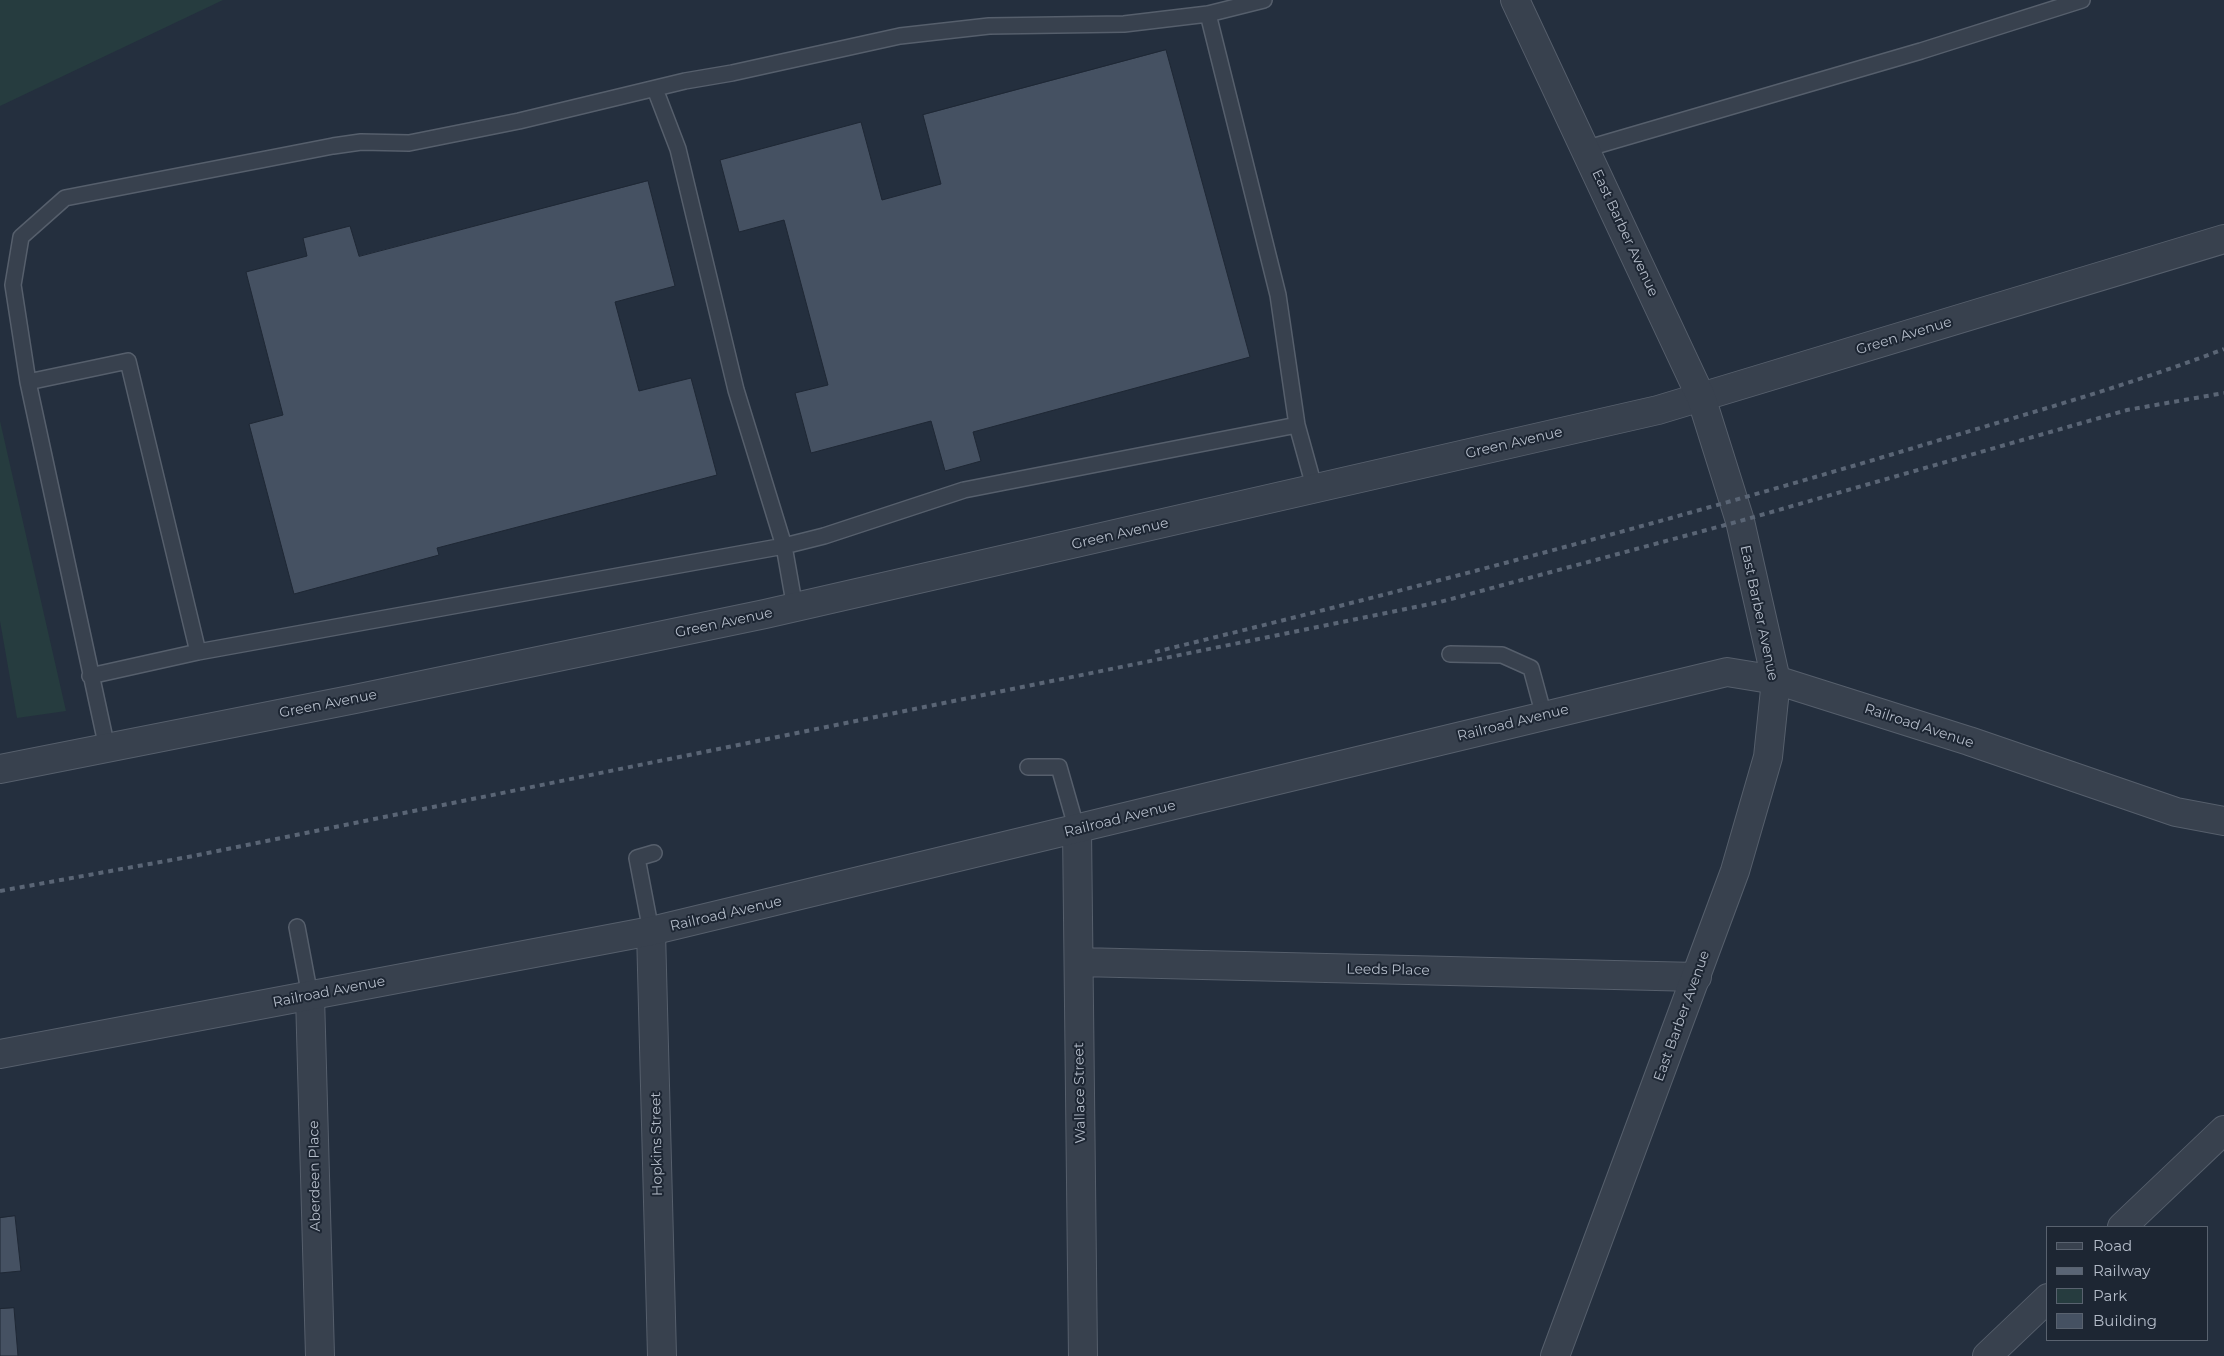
<!DOCTYPE html>
<html>
<head>
<meta charset="utf-8">
<style>
  body { margin:0 }
  #map { position:relative; width:2224px; height:1356px; overflow:hidden; background:#242f3e; font-family:Montserrat,sans-serif }
  canvas { display:block }
  .legend { position:absolute; left:2046px; top:1226px; width:162px; height:115px; box-sizing:border-box; background:#1d2633; border:1px solid #59626f; margin:0; padding:6px 9px; list-style:none; font-size:15px; color:#b4bcc9 }
  .legend li { display:flex; align-items:center; gap:10px; height:25px }
  .legend b { width:25px; border:1px solid #59626f }
</style>
</head>
<body>
<div id="map">
<canvas width="2224" height="1356"></canvas>
<ul class="legend">
<li><b style="height:6px;background:#38414e"></b>Road</li>
<li><b style="height:6px;background:#5a6575"></b>Railway</li>
<li><b style="height:14px;background:#263c3f"></b>Park</li>
<li><b style="height:14px;background:#455162"></b>Building</li>
</ul>
</div>
<script>
const c = document.querySelector('canvas').getContext('2d');
c.lineJoin = 'round';
function paint(path, color) {
  c.fillStyle = color;
  c.fill(path, 'evenodd');
}
function stroke(path, color, width, dash) {
  c.strokeStyle = color;
  c.lineWidth = width;
  c.lineCap = dash ? 'butt' : 'round';
  c.setLineDash(dash || []);
  c.stroke(path);
}
function label(font, color, halo, rows, align = 'center') {
  c.font = font + ' Montserrat,sans-serif';
  c.lineWidth = 4;
  c.setLineDash([]);
  c.textBaseline = 'middle';
  c.strokeStyle = halo;
  c.fillStyle = color;
  for (const [text, x, y, turn = 0] of rows) {
    c.save();
    c.translate(x, y);
    c.rotate((+turn || 0) * Math.PI / 180);
    c.textAlign = isNaN(turn) ? turn : align;
    if (halo) c.strokeText(text, 0, 0);
    c.fillText(text, 0, 0);
    c.restore();
  }
}
const green = new Path2D(`
  M0 0H223L0 106Z
  M0 421 66 711 17 718 0 621Z`);
const building = new Path2D(`
  M1166 50 1250 357 973 432 981 461 945 471 931 421 811 453 795 393 828 385 784 220 739 232 720 160 861 122 882 200 941 184 923 115Z
  M648 181 675 286 615 302 639 391 691 378 717 475 437 548 439 555 294 594 249 424 283 415 246 272 307 256 303 238 350 226 359 256Z
  M15 1216 21 1271 0 1273V1218Z
  M14 1308 18 1356H0V1309Z`);
const service = new Path2D(`
  M1208 14 1278 295 1297 425 1315 490
  M655 89 678 149 736 390 784 546 795 608
  M1585 149 1921 51 2082 0
  M28 382 128 361 198 652
  M1450 654 1502 655 1531 668 1544 716
  M90 676 198 652 784 546 824 536 964 490 1297 425
  M107 748 28 382 13 285 21 237 65 198 333 146 361 142 409 143 519 121 685 81 732 73 900 36 989 26 1124 24 1208 14 1264 0
  M1028 767H1059L1077 830
  M297 927 310 996
  M651 931 637 858 654 853`);
const minor = new Path2D(`
  M0 769 355 699 765 614 1658 410 2224 239
  M1077 830 1083 1356
  M651 931 662 1356
  M1079 962 1697 977
  M310 996 320 1356`);
const tertiary = new Path2D(`
  M1515 0 1701 397 1740 521 1776 680 1768 757 1735 871 1555 1356
  M0 1054 651 931 1727 672 1776 680 1969 741 2176 812 2224 821
  M2122 1227 2224 1130
  M1987 1356 2048 1298`);
const rail = new Path2D(`
  M1155 652C1408 590 1660 524 1910 449 2015 417 2122 388 2224 349
  M0 891 188 857 1440 602 1740 521 2127 410 2224 393`);
const streetNames = [
  ["East Barber Avenue",1625,233,65],
  ["Green Avenue",1904,336,-17],
  ["Green Avenue",1514,443,-13],
  ["Green Avenue",1120,534,-13],
  ["East Barber Avenue",1759,613,78],
  ["Green Avenue",724,623,-12],
  ["Green Avenue",328,704,-11],
  ["Railroad Avenue",1513,723,-14],
  ["Railroad Avenue",1919,726,18],
  ["Railroad Avenue",1120,819,-14],
  ["Railroad Avenue",726,914,-13],
  ["Leeds Place",1388,970,1],
  ["Railroad Avenue",329,992,-11],
  ["East Barber Avenue",1682,1016,-70],
  ["Wallace Street",1080,1093,-91],
  ["Hopkins Street",657,1144,-91],
  ["Aberdeen Place",315,1176,-91]
];
paint(green, '#263c3f');
paint(building, '#455162');
stroke(building, '#1f2835', 1);
stroke(service, '#565f6c', 18);
stroke(minor, '#565f6c', 30);
stroke(tertiary, '#565f6c', 30);
stroke(service, '#38414e', 15);
stroke(minor, '#38414e', 28);
stroke(tertiary, '#38414e', 28);
stroke(rail, '#5a6575', 4, [5, 5]);
label('14px', '#b4bcc9', '#1d2633', streetNames);
</script>
</body>
</html>
